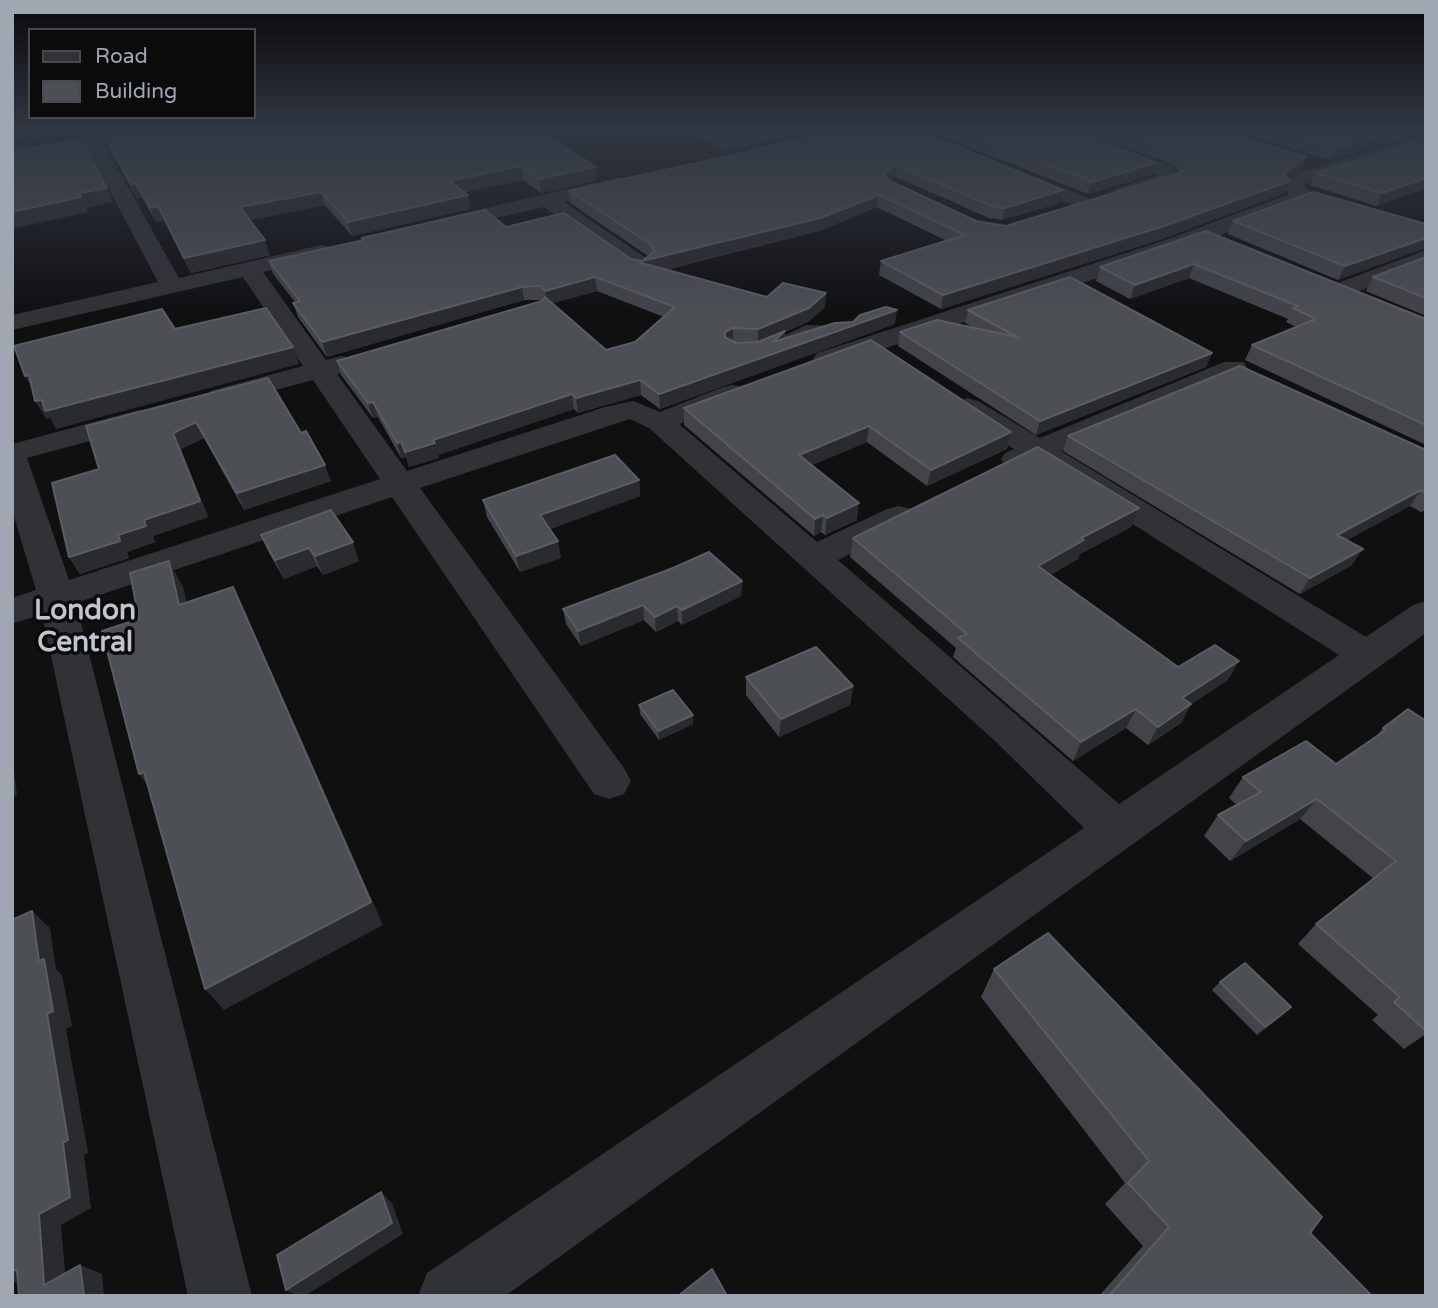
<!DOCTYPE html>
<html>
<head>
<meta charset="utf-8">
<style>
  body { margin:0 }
  #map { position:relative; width:1438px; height:1308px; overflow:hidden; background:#101011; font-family:"Varela Round",sans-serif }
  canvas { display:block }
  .frame { position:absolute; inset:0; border:14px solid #a0a7b2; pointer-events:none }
  .legend { position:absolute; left:28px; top:28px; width:228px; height:91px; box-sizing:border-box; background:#0b0b0c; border:2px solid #47494e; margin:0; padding:9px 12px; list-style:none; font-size:21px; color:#a0a7b2 }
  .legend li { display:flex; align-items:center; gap:14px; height:35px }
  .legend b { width:35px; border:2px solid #47494e }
</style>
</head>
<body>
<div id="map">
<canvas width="1438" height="1308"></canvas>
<div class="frame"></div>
<ul class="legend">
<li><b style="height:9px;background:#303236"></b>Road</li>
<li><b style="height:19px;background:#4c4f54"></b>Building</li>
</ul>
</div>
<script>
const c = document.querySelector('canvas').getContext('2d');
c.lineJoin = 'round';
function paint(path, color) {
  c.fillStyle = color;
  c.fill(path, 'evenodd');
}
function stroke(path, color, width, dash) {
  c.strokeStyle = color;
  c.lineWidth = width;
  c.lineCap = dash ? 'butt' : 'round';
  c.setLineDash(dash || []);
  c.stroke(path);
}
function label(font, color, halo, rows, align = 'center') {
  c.font = font + ' "Varela Round",sans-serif';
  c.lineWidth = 7;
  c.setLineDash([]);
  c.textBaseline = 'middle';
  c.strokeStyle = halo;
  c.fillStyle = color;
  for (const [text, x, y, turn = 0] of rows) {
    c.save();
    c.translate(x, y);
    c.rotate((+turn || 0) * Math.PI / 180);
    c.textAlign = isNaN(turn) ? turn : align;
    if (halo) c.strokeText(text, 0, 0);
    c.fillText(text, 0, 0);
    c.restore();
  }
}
const service = new Path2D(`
  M806 325 845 326 851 330C840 339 821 330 807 333 792 337 769 361 755 350Z`);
const minor = new Path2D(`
  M12 132H50L47 136 12 142Z
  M79 132H97L179 278 321 245 329 247 332 252 329 257 263 272 326 360 341 356 350 358 354 364 350 370 337 374 407 471 605 407 633 401 660 412 723 387 733 385 743 387 747 393 743 399 679 424 817 542 887 509 899 506 911 509 915 516 911 523 838 560 1119 804 1339 655 1035 462 1016 468 1005 465 1001 459 1005 453 1014 449 958 413 954 407 958 401 968 398 978 401 1040 438 1224 362H1244L1247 368 1244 374 1061 451 1366 637 1413 605 1426 601V633L505 1296H418L427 1273 1084 828 996 742 649 428 630 419 420 488 624 768 631 781 624 794 609 799 594 794 392 497 76 603 252 1296H188L42 614 12 624V598L36 590 12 510V444L139 410 149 413 154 419 149 425 27 458 69 580 380 479 313 380 220 405 210 403 206 397 210 391 303 366 243 277 12 330V315L158 282Z
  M1052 132H1078L1164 163 1173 167 1180 178 1177 182 1122 199 1115 197 1112 193 1115 189 1159 175Z
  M1426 134V145L1311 181 1304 186 1316 195 1313 199 1176 252 835 365H817L813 359 817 353 1160 242 1290 194 1281 187 1297 173Z
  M1013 169 1094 200 1097 204 1087 210 1080 208 1006 179 1003 175Z
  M621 177 631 183 628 187 564 202 649 260 652 265 649 270H633L544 207 438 231 427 225 438 219Z
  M1426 250V265L1346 296H1330L1326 291 1330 286Z`);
const wall = new Path2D(`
  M695 132H807L724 151 695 135Z
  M827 132 1060 203 1002 220 989 218 896 177 890 181 976 221 1006 226 1179 173 1174 165 1085 132H1226L1301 169 1288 179 1285 193 1159 240 941 309 879 275 881 261 947 241 877 207 819 231 665 270 767 297 825 307 808 322 785 332V339L895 324 660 409 641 395 578 413 574 409 438 455 439 458 409 467 406 457 401 458 378 417 373 418 341 375 337 361 543 300H524L327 357 298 317 293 303 295 302 273 274 269 261 363 240 362 238 506 227 642 261 648 256 570 203 569 191 747 152ZM597 291 664 317 635 342 606 350 552 303Z
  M931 132H1081L1151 175 1088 194Z
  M1239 132H1426L1329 160Z
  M104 136 596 167 597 180 541 193 523 180 464 192 468 195 470 209 352 236 325 205 250 220 270 255 191 273 164 220 156 222 142 197 137 198 110 149Z
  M1426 138V188L1376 206 1310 185 1315 173Z
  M1233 221 1426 224 1338 280 1228 234Z
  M1206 231 1426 319V445L1245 360 1252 345 1296 327 1286 322 1288 319 1189 278 1130 299 1096 281 1100 267Z
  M1426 257V316L1366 291 1373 277Z
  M968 310 1212 353 1206 367 1036 435 898 346 900 332 972 327 965 323Z
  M268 378 331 481 244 510 204 438 181 449 208 517 153 536 155 542 127 552 129 558 80 574 69 557 99 469Z
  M684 408 1011 432 1007 449 927 486 867 442 812 465 857 520 825 535 821 532 814 536 684 425Z
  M1068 436 1426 450V510L1421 512 1410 506 1347 540 1352 565 1300 594 1063 451Z
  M639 480 640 496 550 529 561 558 520 572 487 517 483 500Z
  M1131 527 1080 554 1078 559 1050 575 1178 667 1228 680 1191 704 1181 723 1148 745 1126 728 1073 761 953 657 956 648 850 557 853 538Z
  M261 535 359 561 323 575 317 566 284 579 269 553Z
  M742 581 741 596 682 625 678 621 656 632 644 620 581 646 566 624 563 609Z
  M746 677 853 686 850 705 779 737 746 695Z
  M639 705 693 715V724L659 740 640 714Z
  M1426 721V1034L1404 1049 1372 1020 1378 1015 1298 944 1316 924 1374 879 1300 819 1230 861 1204 836 1218 815 1237 805 1229 798 1243 777 1336 764 1376 737 1383 728Z
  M994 969 1310 1233 1372 1296H1099L1143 1246 1105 1204 1125 1183 981 997Z
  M1220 982 1291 1007 1283 1015 1257 1035 1212 990Z`);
const shadedWall = new Path2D(`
  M756 132H807L724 151V139Z
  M1392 132H1426L1329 160 1334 148Z
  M1306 157 1301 169 1281 184 1290 181 1285 193 1159 240 941 309 943 295 1284 173Z
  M1155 163 1151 175 1088 194 1092 182Z
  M897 165 896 177 882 186 884 173Z
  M521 166 523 180 453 195 450 181Z
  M596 167 597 180 541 193 539 179Z
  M1426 178V188L1376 206 1382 193Z
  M136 183 142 197 137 198 131 184Z
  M107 188 113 202 86 208 88 212 12 229V212L79 193Z
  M1063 190 1060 203 1002 220 1005 208Z
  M321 192 325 205 245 221 240 207Z
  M468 195 470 209 352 236 348 222Z
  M879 195 877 207 819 231 639 276 638 262Z
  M158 206 164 220 156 222 150 208Z
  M1426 238V248L1338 280 1345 266Z
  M265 240 270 255 191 273 184 258Z
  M1194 264 1189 278 1130 299 1135 285Z
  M595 277 597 291 547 305 545 291Z
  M522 287 524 300 327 357 322 342Z
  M826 293 825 307 808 322 785 332 784 345 897 310 895 324 660 409 659 394 773 342 758 343V329Z
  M733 328V342L725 347V332Z
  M293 347 299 364 56 429 50 418 46 419 35 401Z
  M1212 353 1206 367 1036 435 1040 421Z
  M29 375 35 393 25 376Z
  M640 380 641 395 578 413 576 398Z
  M572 394 574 409 438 455 439 458 409 467 405 452 433 440Z
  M373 402 378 417 373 418 368 403Z
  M196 422 204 438 181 449 208 517 153 536 155 542 127 552 129 558 80 574 69 557 118 535 144 520 173 433Z
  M869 426 867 442 798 471 799 455Z
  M1011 432 1007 449 927 486 931 470Z
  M401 442 406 457 401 458 397 443Z
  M325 465 331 481 244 510 237 493Z
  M639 480 640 496 543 532 540 515Z
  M1421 490 1410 506 1327 551 1337 535Z
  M859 503 857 520 825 535 827 518Z
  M1139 508 1131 527 1080 554 1078 559 1032 586 1038 566 1081 538Z
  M823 515 821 532 814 536 815 519Z
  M558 541 561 558 520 572 516 556Z
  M353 542 359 561 323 575 315 556Z
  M309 548 317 566 284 579 275 560Z
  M1363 549 1352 565 1300 594 1310 578Z
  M169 561 183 587 194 630 179 605Z
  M742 581 741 596 682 625V610Z
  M233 587 245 612 383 925 224 1010 205 989Z
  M643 605 644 620 581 646 578 631Z
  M677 606 678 621 656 632 655 617Z
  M1239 661 1228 680 1172 717 1182 698Z
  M853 686 850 705 779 737 781 719Z
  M1191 704 1181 723 1148 745 1158 727Z
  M1136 709 1126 728 1073 761 1081 742Z
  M693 715V724L659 740 658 731Z
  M12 754 17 795 12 797Z
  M144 772 158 799 139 774Z
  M1317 799 1300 819 1230 861 1246 841Z
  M32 911 50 928 56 969 62 975 72 1026 66 1029 88 1153 84 1155 91 1208 61 1225 67 1294 44 1285 39 1214 47 1014Z
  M1291 1007 1283 1015 1257 1035 1265 1027Z
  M381 1192 392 1203 403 1234 305 1296H297L286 1290Z
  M80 1265 102 1274 104 1296H84Z
  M17 1269 26 1286 12 1281V1272Z`);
const building = new Path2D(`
  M120 132H543L596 167 539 179 521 166 450 181 468 195 348 222 321 192 240 207 265 240 184 258 158 206 150 208 136 183 131 184 104 136Z
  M711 132H756L724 139Z
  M827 132H922L1063 190 1005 208 991 206 897 165 884 173 888 180 976 221 1006 226 1182 172 1187 166 1178 153 1120 132H1226L1306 157 1284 173 1290 181 1164 226 943 295 881 261 965 235 879 195 820 218 638 262 767 297 783 283 826 293 809 308 758 329 733 328 725 332V337L736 343 758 342 785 331 773 342 835 323 853 322 860 315 886 307 897 310 659 394 640 380 576 398 572 394 433 440 435 443 405 452 401 442 397 443 373 402 368 403 337 361 542 301 545 297 606 350 635 342 675 307 595 277 545 291 541 286 522 287 322 342 293 303 300 301 269 261 364 240 362 238 485 210 506 227 564 213 631 259 642 261 654 252 650 244 569 191 747 152Z
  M963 132H1081L1155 163 1092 182Z
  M1281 132H1392L1334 148Z
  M1426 138V178L1382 193 1315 173Z
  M81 140 107 188 79 193 81 197 12 212V151Z
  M1313 192 1426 224V238L1345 266 1233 221Z
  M1206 231 1426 319V425L1252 345 1316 319 1293 308 1298 306 1194 264 1135 285 1100 267Z
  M1426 257V298L1373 277Z
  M1070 277 1212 353 1040 421 900 332 937 320 1017 337 968 310Z
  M266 308 293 347 45 411 42 400 35 401 29 375 25 376 14 346 162 309 175 329Z
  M871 340 1011 432 931 470 869 426 799 455 859 503 827 518 823 515 815 519 684 408Z
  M1240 366 1426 450V493L1421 490 1337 535 1363 549 1310 578 1068 436Z
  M268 378 301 433 306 431 325 465 237 493 196 422 173 433 200 501 144 520 146 526 118 535 120 541 69 557 52 483 99 469 86 426Z
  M1038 447 1139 508 1081 538 1084 540 1038 566 1178 667 1215 645 1239 661 1182 698 1191 704 1158 727 1136 709 1081 742 958 638 967 634 853 538Z
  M615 455 639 480 540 515 558 541 516 556 483 500Z
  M331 510 353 542 315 556 309 548 275 560 261 535Z
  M709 552 742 581 682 610 677 606 655 617 643 605 578 631 563 609 673 568Z
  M169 561 179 605 233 587 371 902 205 989 144 772 139 774 102 631 139 619 130 573Z
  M816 647 853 686 781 719 746 677Z
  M673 690 693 715 658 731 639 705Z
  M1408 709 1426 721V1031L1394 1002 1400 997 1316 924 1396 861 1317 799 1246 841 1218 815 1261 792 1243 777 1306 741 1336 764 1386 730 1383 728Z
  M32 911 39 961 44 959 53 1011 47 1014 68 1140 63 1143 70 1197 39 1214 44 1285 80 1265 84 1296H19L17 1269 12 1272V920Z
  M1048 933 1322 1217 1310 1233 1372 1296H1109L1169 1227 1128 1183 1149 1161 994 969Z
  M1245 963 1291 1007 1265 1027 1220 982Z
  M381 1192 392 1223 286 1290 277 1255Z
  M712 1269 727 1296H678Z`);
const quarterNames = [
  ["London",85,612],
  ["Central",85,644]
];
paint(service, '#303236');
paint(minor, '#303236');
paint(wall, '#424449');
paint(shadedWall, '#2a2b2e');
paint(building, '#4c4f54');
stroke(building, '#595d63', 2);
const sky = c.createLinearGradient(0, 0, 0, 315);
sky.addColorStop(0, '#090909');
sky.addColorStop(0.42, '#313743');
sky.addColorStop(1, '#31374300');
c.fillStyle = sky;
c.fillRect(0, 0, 1438, 315);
label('bold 28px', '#c1c6ce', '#0b0b0c', quarterNames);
</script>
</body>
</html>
